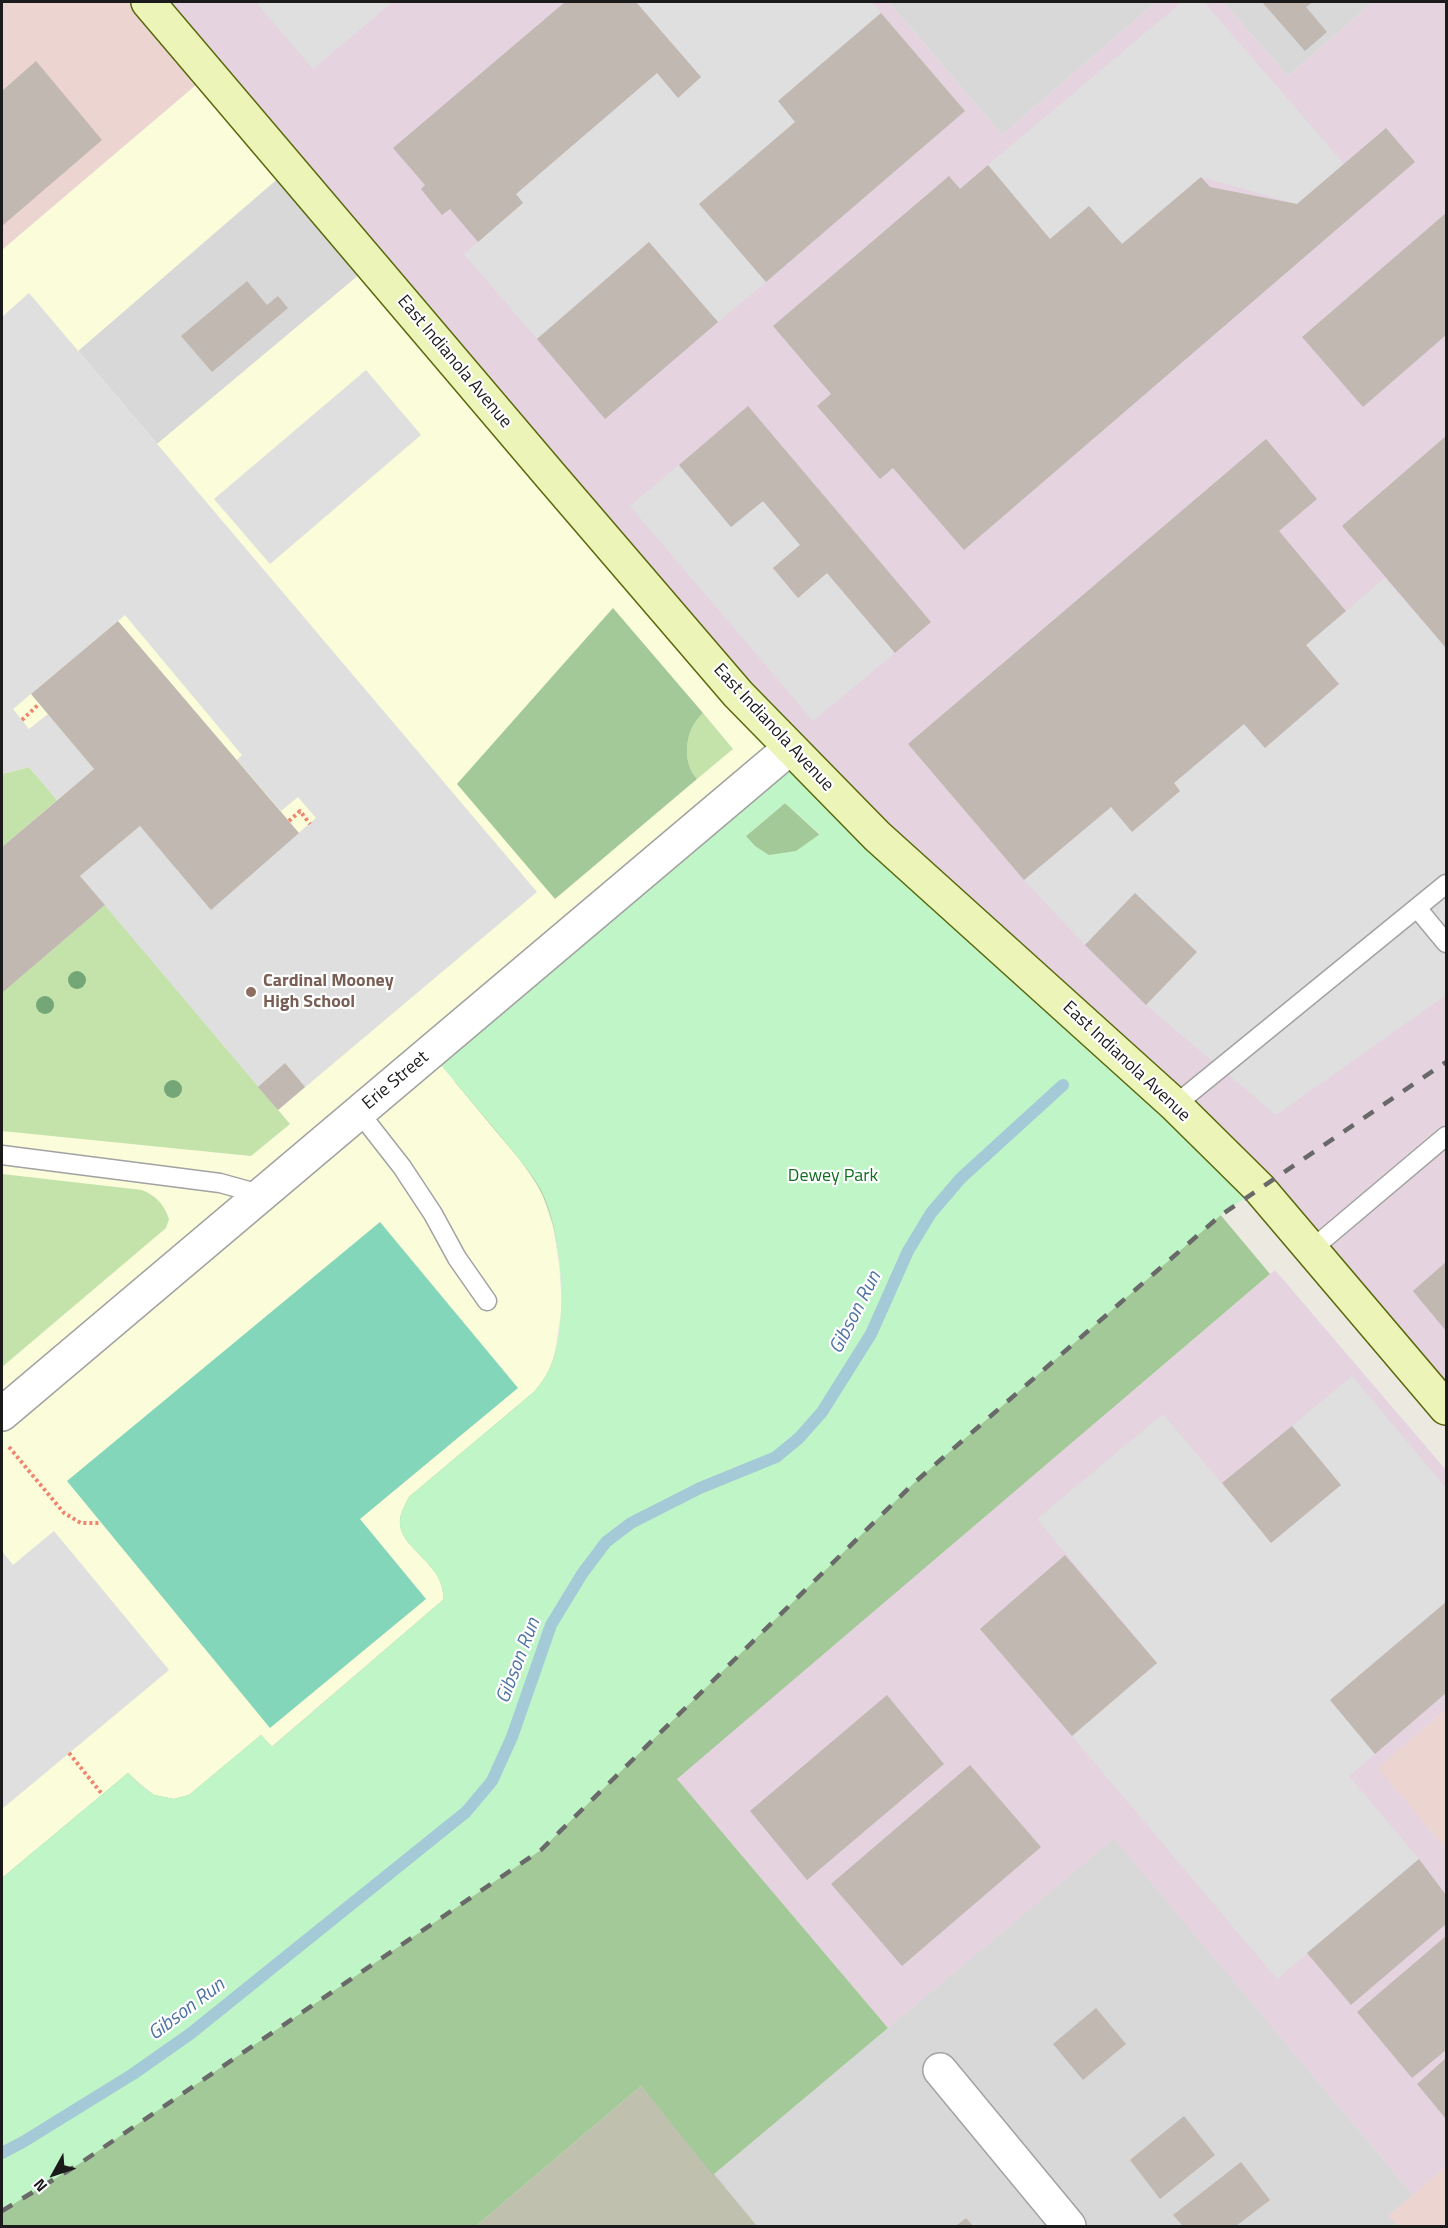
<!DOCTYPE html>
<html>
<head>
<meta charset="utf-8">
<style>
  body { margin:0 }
  #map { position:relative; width:1448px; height:2228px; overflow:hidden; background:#ece9e1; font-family:"Titillium Web",sans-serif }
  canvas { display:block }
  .frame { position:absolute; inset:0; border:3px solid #1b1b1b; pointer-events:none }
  .north { position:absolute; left:24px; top:2144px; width:60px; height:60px; -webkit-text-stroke:4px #fff; paint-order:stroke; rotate:230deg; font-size:16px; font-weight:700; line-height:24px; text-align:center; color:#1b1b1b }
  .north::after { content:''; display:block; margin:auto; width:21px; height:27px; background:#1b1b1b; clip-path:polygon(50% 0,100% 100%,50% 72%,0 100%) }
</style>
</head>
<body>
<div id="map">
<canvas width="1448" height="2228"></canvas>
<div class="frame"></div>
<div class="north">N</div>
</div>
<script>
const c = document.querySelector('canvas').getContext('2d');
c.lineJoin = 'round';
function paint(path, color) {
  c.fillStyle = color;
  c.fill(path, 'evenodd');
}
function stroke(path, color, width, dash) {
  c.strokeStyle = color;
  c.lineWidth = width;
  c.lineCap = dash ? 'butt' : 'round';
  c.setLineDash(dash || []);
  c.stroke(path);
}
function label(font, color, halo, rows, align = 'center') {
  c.font = font + ' "Titillium Web",sans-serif';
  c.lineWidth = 4.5;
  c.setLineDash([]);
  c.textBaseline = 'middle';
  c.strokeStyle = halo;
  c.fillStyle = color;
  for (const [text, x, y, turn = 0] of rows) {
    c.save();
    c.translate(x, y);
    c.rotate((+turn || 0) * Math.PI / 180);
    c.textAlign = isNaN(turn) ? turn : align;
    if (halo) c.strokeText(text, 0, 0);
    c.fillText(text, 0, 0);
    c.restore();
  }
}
const residential = new Path2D(`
  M889 2H1156L1002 135Z
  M1223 2H1373L1288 76Z
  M290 168 372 264 157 444 78 351Z
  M1114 1838 1413 2195 1389 2215 1398 2226H757L713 2175Z`);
const commercial = new Path2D(`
  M2 2H148L209 74 2 250Z
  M1446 1709V1849L1377 1768Z
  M1446 2166V2226H1398L1388 2216Z`);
const industrial = new Path2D(`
  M148 2H889L1002 135 1156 2H1223L1288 76 1373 2H1446V1408L1306 1242 877 836Z
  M1275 1270 1446 1470V1709L1378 1768 1446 1849V2166L1413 2195 1114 1839 888 2028 676 1779Z`);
const education = new Path2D(`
  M209 74 290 168 78 351 157 444 372 264 790 748 430 1052 520 1160 542 1193 553 1227 559 1264 562 1306 554 1357 547 1375 535 1391 409 1497 403 1534 439 1577 444 1589 443 1600 271 1747 261 1735 189 1795 174 1799 154 1795 128 1773 2 1878V250Z`);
const construction = new Path2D(`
  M641 2086 757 2226H476Z`);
const grass = new Path2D(`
  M703 713 733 749 697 779C681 761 685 729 703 713Z
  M29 767 57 800 2 847V774Z
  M105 905 290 1124 251 1156 2 1131V993Z
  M2 1174 142 1190C156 1196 164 1204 169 1219L166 1228 2 1367Z`);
const forest = new Path2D(`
  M613 608 703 713C685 729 681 761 697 779L555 899 457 784Z
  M785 803 1178 1164 1270 1274 677 1779 888 2028 713 2175 641 2086 476 2226H2V1878L128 1773 140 1785 154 1795 174 1799 189 1795 261 1735 272 1747 443 1600C447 1566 401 1549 400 1524 399 1515 405 1505 409 1497L535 1391C543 1381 549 1372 553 1360 570 1314 562 1237 542 1194 533 1175 518 1157 505 1142 488 1122 472 1102 455 1082Z`);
const park = new Path2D(`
  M790 748 1259 1188 1221 1215 914 1483 541 1850 79 2164 2 2211V1878L128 1773 140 1785 154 1795 174 1799 189 1795 261 1735 272 1747 443 1600C447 1566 401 1549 400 1524 399 1515 405 1505 409 1497L535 1391C543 1381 549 1372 553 1360 568 1317 562 1233 542 1192 531 1171 513 1152 498 1133 475 1106 453 1079 430 1052ZM785 803 820 834 796 851 769 855 755 846 746 836Z`);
const pitch = new Path2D(`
  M380 1222 518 1388 360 1519 426 1599 270 1728 67 1481Z`);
const parking = new Path2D(`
  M256 2H393L313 69Z
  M636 2H872L881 13 778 101 795 122 766 282 718 322 649 242 537 339 464 254 523 203 516 194 657 73 678 97 701 77Z
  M1182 2H1204L1344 164 1297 204 1201 177 1122 244 1089 206 1050 239 988 165Z
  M29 293 537 892 278 1110 80 876 140 826 211 909 316 818 298 797 281 811 237 760 242 755 125 615 13 709 29 729 48 714 94 769 57 800 29 767 2 774V317Z
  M366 370 421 435 270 564 214 499Z
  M679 465 731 527 763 501 800 545 773 568 798 598 827 573 895 653 813 721 630 506Z
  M1385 578 1446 648V995L1276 1115 1146 1005 1085 945 1024 880 1111 807 1180 791 1174 783 1244 724 1265 748 1339 684 1306 645Z
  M1352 1376 1446 1488V1602L1330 1700 1375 1754 1349 1776 1419 1859 1277 1979 1072 1736 1157 1663 1037 1519 1163 1414 1272 1543 1340 1485 1292 1426Z
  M54 1531 169 1670 2 1809V1551L13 1565Z`);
const stream = new Path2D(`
  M2 2153 23 2142 133 2074 190 2034 466 1812 492 1781 512 1737 551 1625 582 1574 606 1542 631 1523 700 1488 776 1457 799 1438 822 1412 871 1334 908 1251 931 1213 961 1178 1063 1085`);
const building = new Path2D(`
  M565 2H636L701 77 678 98 657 73 516 194 523 203 478 242 450 209 442 215 421 189 425 185 393 148Z
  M1262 2H1313L1306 7 1327 32 1305 51Z
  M881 13 965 111 766 282 699 204 795 122 778 101Z
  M36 61 102 140 2 226V91Z
  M1386 128 1415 162 964 550 893 468 880 479 817 406 831 394 773 326 949 176 960 189 988 165 1050 239 1089 206 1122 244 1201 177 1210 187 1297 204Z
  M1446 213V335L1363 407 1302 337Z
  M649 242 718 322 605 419 537 339Z
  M247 281 267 305 278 296 288 308 212 372 181 336Z
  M748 406 931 622 895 653 827 573 798 598 773 568 800 545 763 501 731 527 679 465Z
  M1446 436V648L1342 526Z
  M1266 439 1317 499 1279 531 1346 611 1306 645 1339 684 1265 748 1244 724 1174 783 1180 791 1132 832 1111 807 1024 880 908 744Z
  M118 621 299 833 211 910 140 826 80 876 105 905 2 993V847L94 769 31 694Z
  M1135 893 1197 952 1146 1005 1085 945Z
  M285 1063 305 1087 278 1110 258 1087Z
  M1446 1262V1331L1413 1291Z
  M1292 1426 1341 1485 1271 1543 1222 1483Z
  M1065 1555 1157 1663 1072 1736 980 1629Z
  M1446 1602V1693L1375 1754 1330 1700Z
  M887 1695 944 1764 807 1880 750 1811Z
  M970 1765 1041 1847 902 1966 831 1884Z
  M1419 1859 1446 1895V1924L1351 2005 1307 1953Z
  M1446 1936V2050L1412 2078 1357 2012Z
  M1096 2008 1126 2044 1083 2080 1053 2044Z
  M1446 2058V2119L1417 2084Z
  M1184 2116 1215 2155 1160 2199 1130 2160Z
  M1241 2162 1270 2200 1236 2226H1183L1173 2215Z
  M966 2218 973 2226H956Z`);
const path = new Path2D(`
  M22 720 39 704
  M289 821 300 811 310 824
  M9 1447 64 1513 81 1523H101
  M69 1753 102 1794`);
const lane = new Path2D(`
  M1417 908 1446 943
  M1175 1105 1446 884
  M359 1112 402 1167 433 1214 457 1258 487 1301
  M2 1155 220 1183 260 1194
  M1312 1249 1446 1136`);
const street = new Path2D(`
  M2 1414 790 748
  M940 2070 1069 2226`);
const secondary = new Path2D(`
  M148 2 550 475 738 694 877 836 1175 1105 1259 1188 1446 1408`);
const rail = new Path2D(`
  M2 2211 79 2164 541 1850 914 1483 1221 1215 1446 1062`);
const trees = [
  [77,980],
  [45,1005],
  [173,1089]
];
const markers = [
  [251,992,6,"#8d6e63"]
];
const streetNames = [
  ["East Indianola Avenue",454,362,50],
  ["East Indianola Avenue",773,728,47],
  ["East Indianola Avenue",1126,1062,43],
  ["Erie Street",396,1081,-40]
];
const educationNames = [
  ["Cardinal Mooney",263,982],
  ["High School",263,1003]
];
const parkNames = [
  ["Dewey Park",833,1177]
];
const waterNames = [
  ["Gibson Run",856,1313,-63],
  ["Gibson Run",519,1661,-69],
  ["Gibson Run",187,2010,-37]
];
paint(residential, '#d9d8d8');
paint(commercial, '#ecd4d1');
paint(industrial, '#e5d4e0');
paint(education, '#fafcda');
paint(construction, '#bfc0ae');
paint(grass, '#c3e3aa');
paint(forest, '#a4c999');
paint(park, '#c0f5c7');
paint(pitch, '#84d6bb');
paint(parking, '#dfdfdf');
stroke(stream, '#a4c9d7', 12);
paint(building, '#c0b8b1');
stroke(lane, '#a2a2a2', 21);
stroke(street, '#a2a2a2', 36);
stroke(secondary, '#59680c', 36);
stroke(path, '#ef846f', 4, [3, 3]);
stroke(lane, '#fff', 18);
stroke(street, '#fff', 33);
stroke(secondary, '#edf4b7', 33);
stroke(rail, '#696969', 4.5, [12, 12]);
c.fillStyle = '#74a677';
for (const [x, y] of trees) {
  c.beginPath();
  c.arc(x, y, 9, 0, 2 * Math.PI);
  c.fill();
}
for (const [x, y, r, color] of markers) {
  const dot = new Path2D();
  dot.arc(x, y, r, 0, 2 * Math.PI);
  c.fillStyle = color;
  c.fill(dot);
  stroke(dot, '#fff', 2);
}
label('18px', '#1b1b1b', '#fff', streetNames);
label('bold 18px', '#785e54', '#fff', educationNames, 'left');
label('18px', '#127020', '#fff', parkNames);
label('italic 20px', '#4f74a3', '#fff', waterNames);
</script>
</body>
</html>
